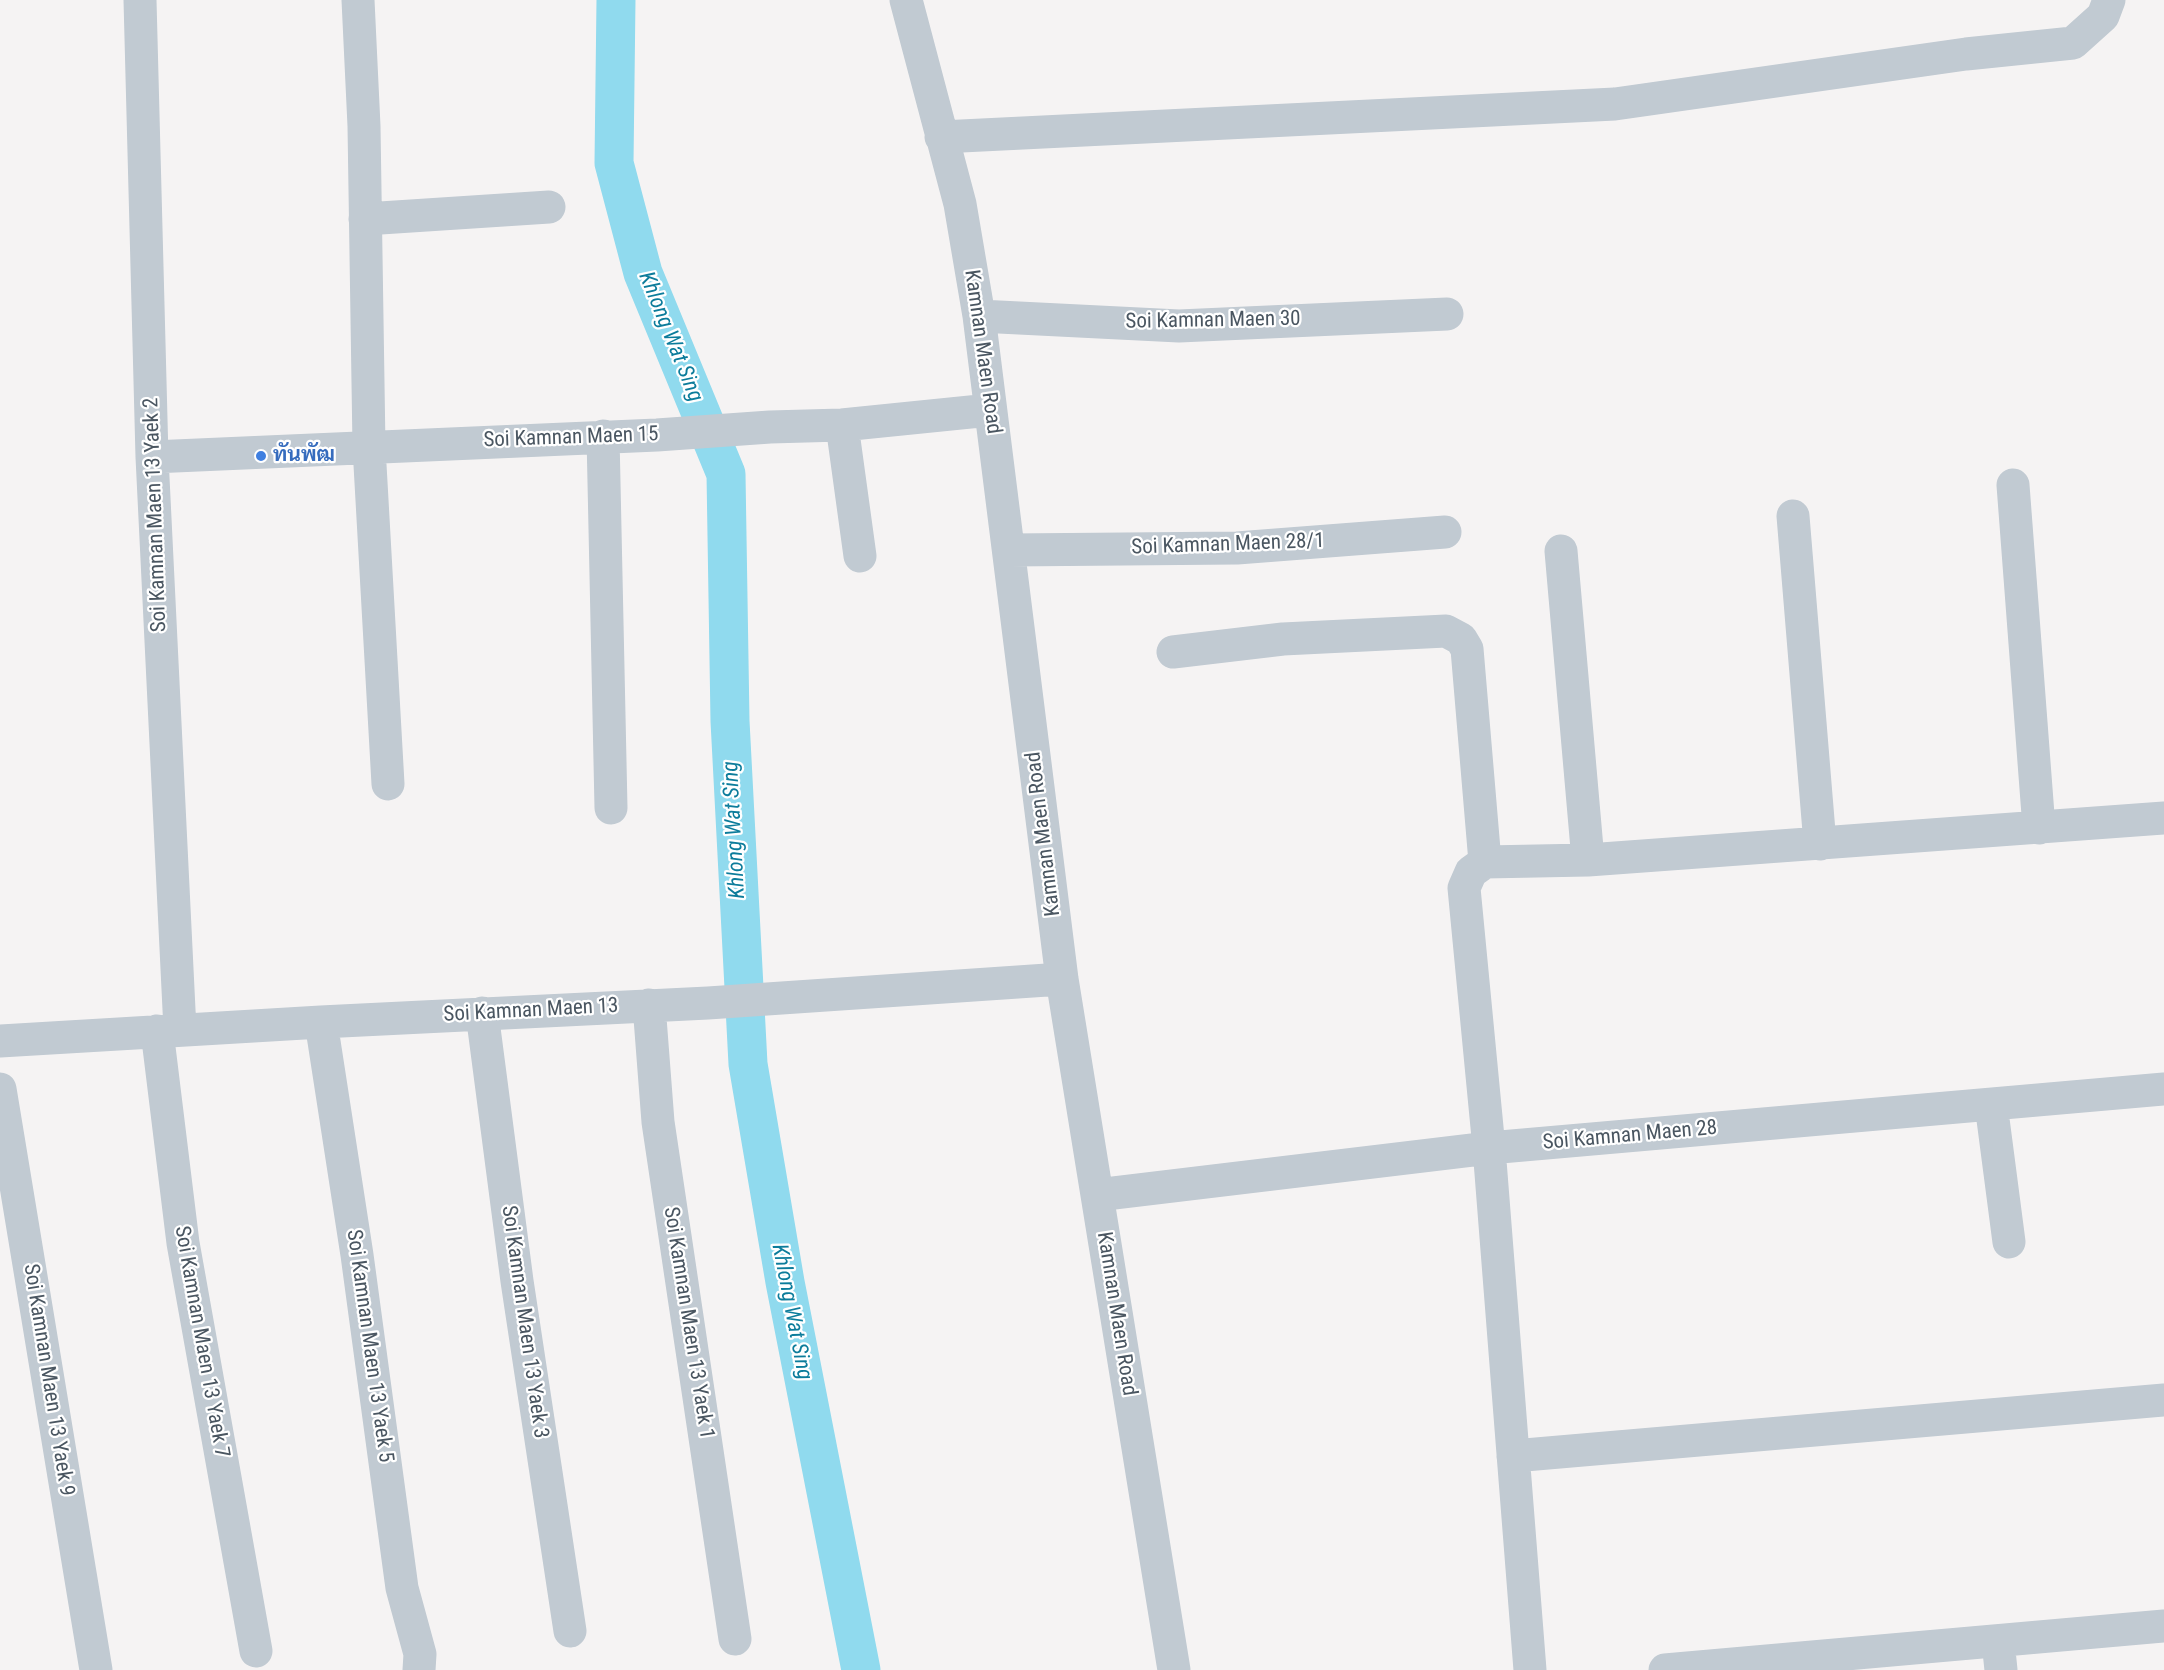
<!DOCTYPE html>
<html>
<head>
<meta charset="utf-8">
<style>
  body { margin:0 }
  canvas { display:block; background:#f5f3f3 }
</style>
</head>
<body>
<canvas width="2164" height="1670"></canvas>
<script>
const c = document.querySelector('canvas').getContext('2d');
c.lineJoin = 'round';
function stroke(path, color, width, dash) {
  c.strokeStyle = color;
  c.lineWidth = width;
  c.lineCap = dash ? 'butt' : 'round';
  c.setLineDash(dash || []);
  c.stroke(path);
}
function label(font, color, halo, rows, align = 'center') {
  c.font = font + ' "Roboto Condensed",Sarabun,sans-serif';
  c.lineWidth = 4.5;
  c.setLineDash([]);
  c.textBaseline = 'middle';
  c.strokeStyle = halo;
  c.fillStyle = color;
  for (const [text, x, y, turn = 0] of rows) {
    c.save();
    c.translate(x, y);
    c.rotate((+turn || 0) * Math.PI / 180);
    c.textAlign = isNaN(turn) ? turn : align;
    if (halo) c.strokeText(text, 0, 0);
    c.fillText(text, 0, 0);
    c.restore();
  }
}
const canal = new Path2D(`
  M616 0 614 163 643 273 726 474 730 721 748 1064 785 1282 861 1670`);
const minor = new Path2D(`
  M140 0 152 457 180 1030
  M358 0 364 126 369 447 388 784
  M906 0 960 204 979 316 1062 979 1174 1670
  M941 137 1615 104 1966 54 2073 43 2103 16 2109 0
  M365 219 549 207
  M979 316 1179 326 1447 314
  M842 425 860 556
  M603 436 611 808
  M152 457 657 435 770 427 842 425 990 410
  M2013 485 2039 828
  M1793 516 1820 844
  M1010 550 1237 548 1445 532
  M1561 551 1588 860
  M1173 652 1283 639 1446 631 1461 639 1467 649 1485 862
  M649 1005 658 1122 735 1639
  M482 1013 517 1281 570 1631
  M321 1022 357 1255 402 1588 420 1654 419 1670
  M157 1031 183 1243 256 1651
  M0 1041 321 1022 708 1003 1062 979
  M0 1089 96 1670
  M1991 1104 2009 1242
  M1097 1195 1489 1148 2164 1089
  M1513 1456 2164 1400
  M1998 1641 2001 1670
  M1530 1670 1489 1148 1464 888 1471 872 1485 862 1588 860 2164 818
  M1665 1670 2164 1626`);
const markers = [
  [261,456,6,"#3f7fe0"]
];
const streetNames = [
  ["Soi Kamnan Maen 30",1213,321,-1],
  ["Kamnan Maen Road",982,352,82],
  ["Soi Kamnan Maen 15",571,438,-2],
  ["Soi Kamnan Maen 13 Yaek 2",156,515,-92],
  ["Soi Kamnan Maen 28/1",1228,545,-2],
  ["Kamnan Maen Road",1044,834,-97],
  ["Soi Kamnan Maen 13",531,1011,-3],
  ["Soi Kamnan Maen 28",1630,1136,-5],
  ["Kamnan Maen Road",1116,1314,81],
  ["Soi Kamnan Maen 13 Yaek 3",524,1322,82],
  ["Soi Kamnan Maen 13 Yaek 1",688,1323,81],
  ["Soi Kamnan Maen 13 Yaek 7",201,1342,80],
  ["Soi Kamnan Maen 13 Yaek 5",369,1346,82],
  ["Soi Kamnan Maen 13 Yaek 9",48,1380,81]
];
const shopNames = [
  ["ทันพัฒ",273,456]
];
const waterNames = [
  ["Khlong Wat Sing",670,337,68],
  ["Khlong Wat Sing",735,830,-93],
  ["Khlong Wat Sing",791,1312,79]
];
stroke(canal, '#90daee', 39);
stroke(minor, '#c1cad2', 33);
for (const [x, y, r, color] of markers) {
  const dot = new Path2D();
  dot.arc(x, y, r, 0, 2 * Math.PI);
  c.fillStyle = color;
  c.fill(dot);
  stroke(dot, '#fff', 2);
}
label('21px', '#4a5661', '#fff', streetNames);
label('bold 21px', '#366cbe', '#fff', shopNames, 'left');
label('italic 22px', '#0c7c9b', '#fff', waterNames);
</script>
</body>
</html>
